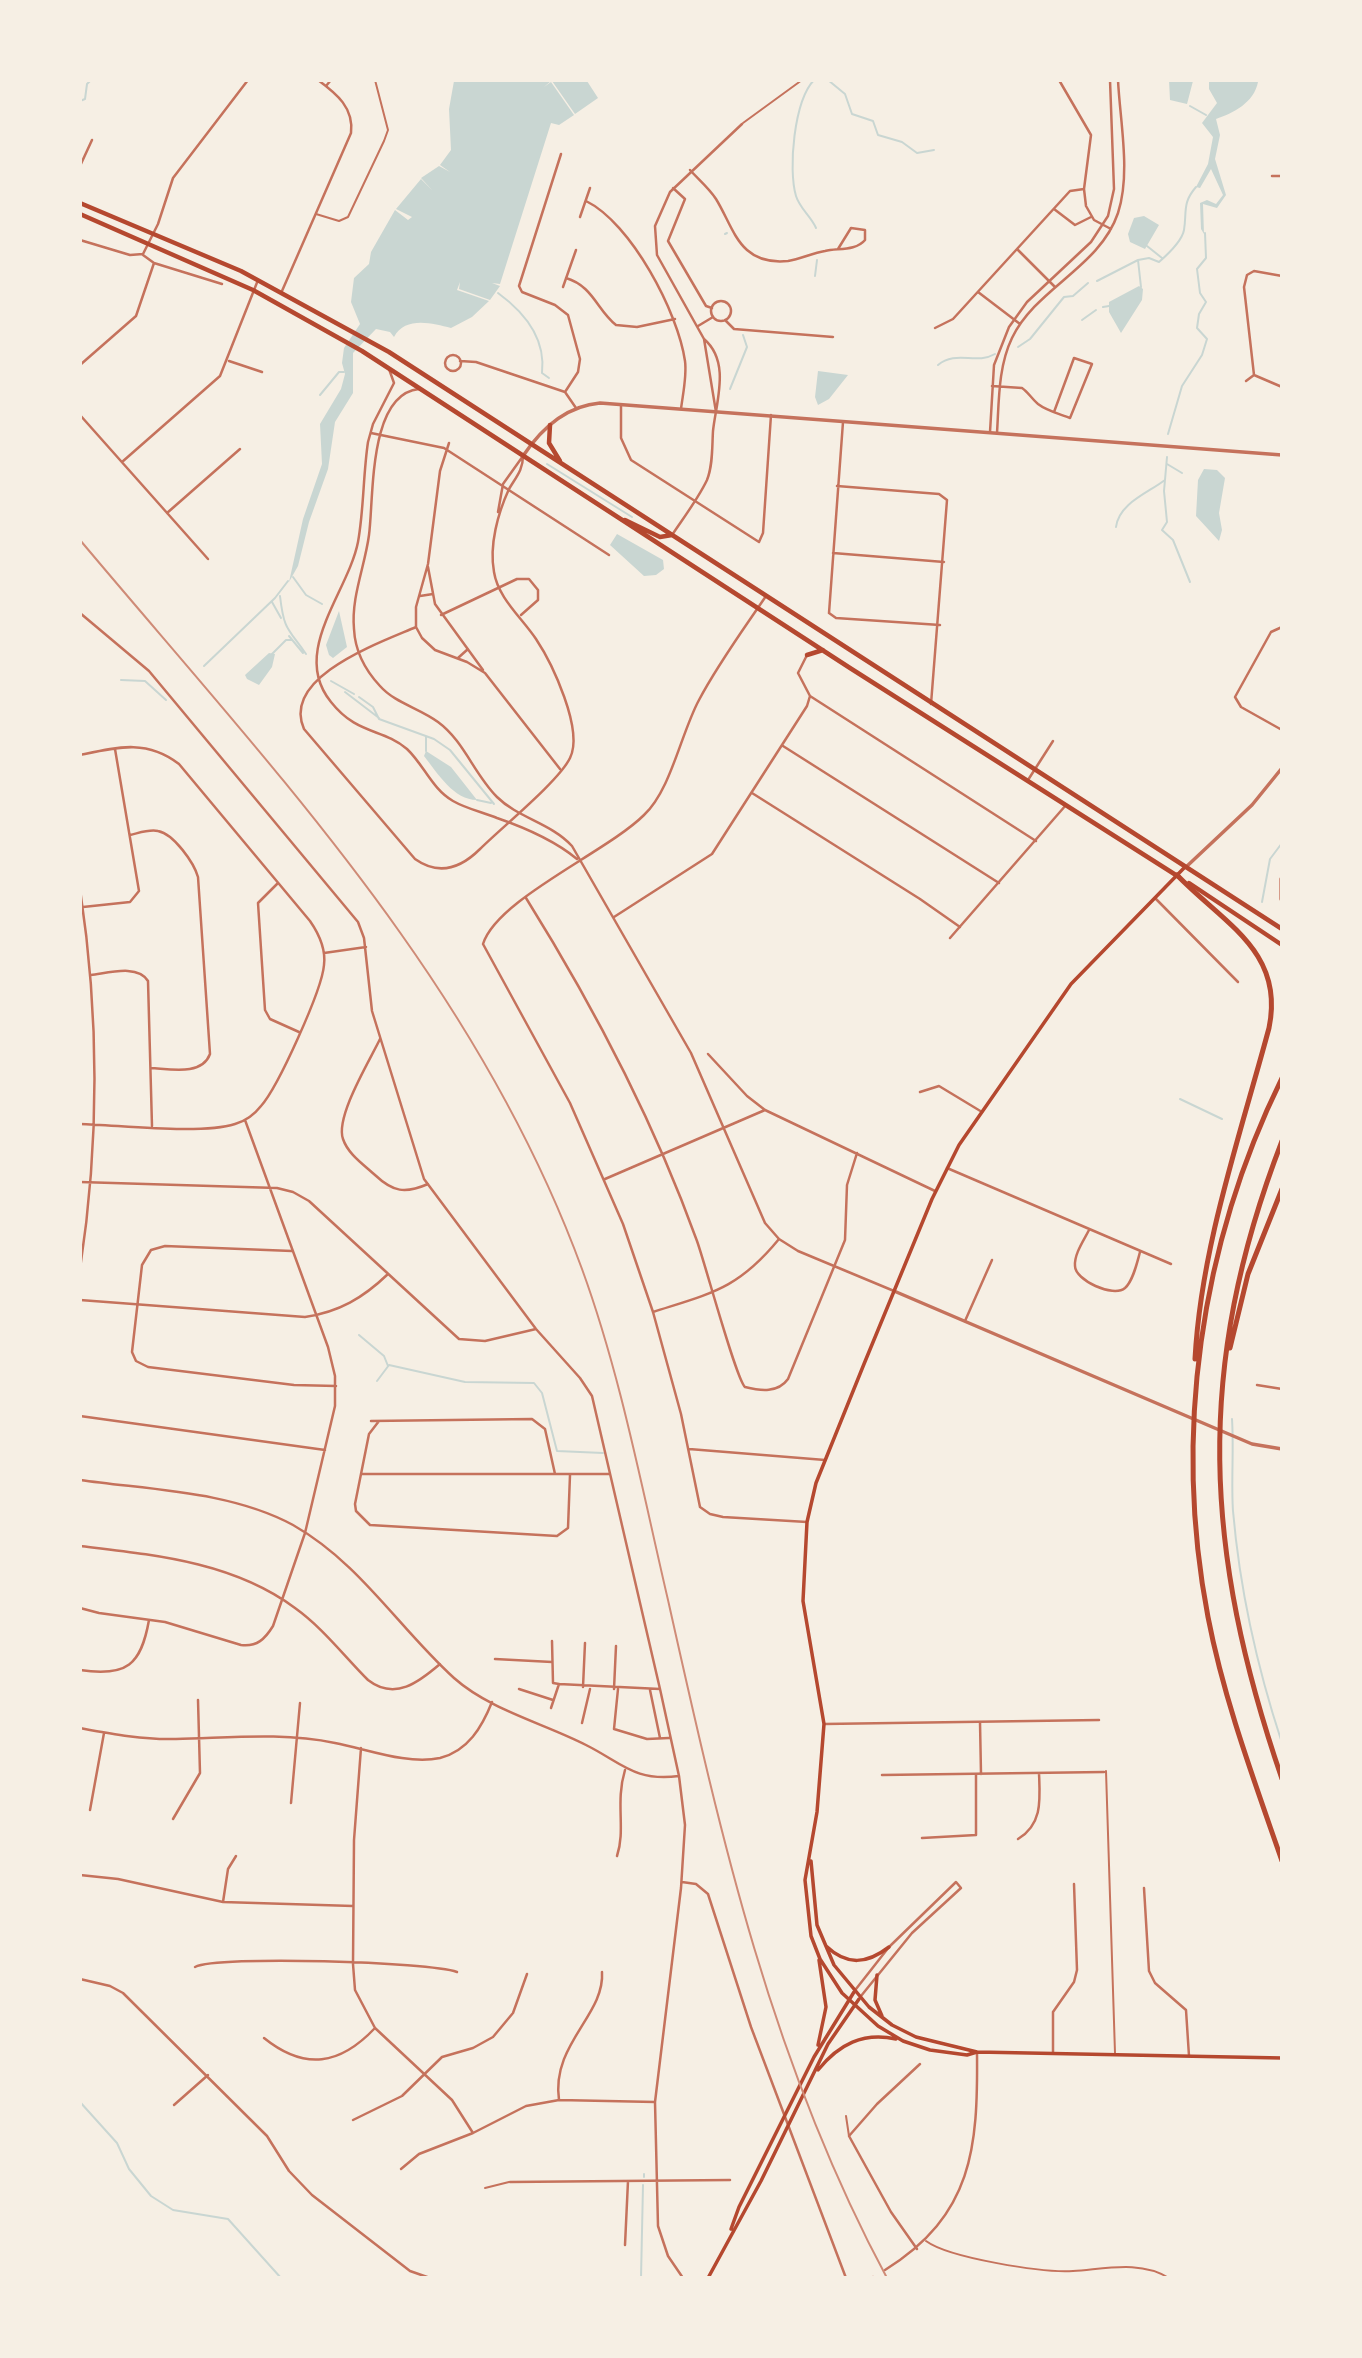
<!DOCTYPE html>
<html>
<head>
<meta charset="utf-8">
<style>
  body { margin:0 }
  #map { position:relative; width:1362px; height:2358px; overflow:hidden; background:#f6efe4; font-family:"PT Sans",sans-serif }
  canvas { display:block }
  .frame { position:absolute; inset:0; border:82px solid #f6efe4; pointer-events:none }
</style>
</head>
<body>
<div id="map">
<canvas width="1362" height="2358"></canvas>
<div class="frame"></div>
</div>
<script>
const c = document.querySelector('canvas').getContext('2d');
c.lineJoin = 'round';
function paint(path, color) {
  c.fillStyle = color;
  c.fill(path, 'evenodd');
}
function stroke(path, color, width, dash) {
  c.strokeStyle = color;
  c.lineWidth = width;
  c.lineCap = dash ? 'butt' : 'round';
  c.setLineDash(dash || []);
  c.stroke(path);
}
const water = new Path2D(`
  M1169 80 1193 81 1187 104 1170 100Z
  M454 81H551L544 87 551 82 574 115 559 125 551 123 500 284 492 283 500 286 490 300 459 289 460 282 457 290 489 301 472 317 451 328C432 323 405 316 394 337L390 332 376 329 353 353V393L335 422 328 469 309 522 298 566 289 582 303 519 322 464 320 424 341 389 345 374 342 363 344 348 360 324 351 302 354 278 369 264 371 252 395 210 408 220 412 217 396 209 421 179 432 190 421 178 439 166 450 172 440 165 451 150 449 109Z
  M552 81H587L598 98 575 114Z
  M1209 81 1258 82C1254 103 1233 113 1216 119L1220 135 1215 159 1226 195 1217 208 1203 204 1204 234 1201 229 1200 203 1207 200 1216 204 1223 195 1211 169 1200 188 1196 187 1208 164 1213 137 1202 123 1217 103 1209 89Z
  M1144 216 1159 225 1145 249 1130 242 1128 234 1134 218Z
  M1139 286 1143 289 1142 300 1121 333 1109 312V302Z
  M818 371 848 375 829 399 818 405 815 397Z
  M1204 469 1217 470 1225 478 1219 513 1222 530 1219 541 1196 516 1198 480Z
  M617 534 663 560 664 569 656 575 644 576 610 545Z
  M339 611 347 647 333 658 329 655 326 645Z
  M269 653 275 654 272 667 259 685 247 679 245 675Z
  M426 751 451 767 477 800C454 800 438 774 424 756Z`);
const stream = new Path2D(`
  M814 80C794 101 788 169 796 196 800 209 811 216 816 228
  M828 80 845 94 852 114 873 121 878 135 902 142 917 153 934 150
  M80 101 85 99 87 84 91 80
  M1190 106 1206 115
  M725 234 727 233
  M1147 246 1162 258
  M1138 260 1141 287
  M815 276 817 260
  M1097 281 1138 260 1149 258 1159 262C1167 255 1182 241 1184 230 1187 212 1182 203 1196 187
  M498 293C524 312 546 339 542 373L549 378
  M1103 307 1109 306
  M1082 320 1096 310
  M1018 347 1030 339 1064 297 1073 296 1088 283
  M938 365C956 350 976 365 995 354
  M730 389 747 347 743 335
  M320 395 339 372H344
  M1168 434 1182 386 1202 355 1207 339 1197 328 1199 314 1206 302 1200 293 1197 269 1206 258 1205 233
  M1167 457 1164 491 1167 522 1162 530 1173 540 1190 582
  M547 464 632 517
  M1167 464 1182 473
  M1116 527C1119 503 1148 493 1165 480
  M293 577 306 595 322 604
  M280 596C284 631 288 628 306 654
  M272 602 281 618
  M289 636 303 653
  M272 654 286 640H292
  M204 666 275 598 288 581
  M121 680 145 681 166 700
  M331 681 354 694
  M345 692 379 718
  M359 697 373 707 379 719 434 739 450 750 494 804
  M426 751V737
  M477 800 491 803
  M1262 902 1270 859 1282 843
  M1180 1099 1222 1119
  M359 1335 384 1356 388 1366
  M377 1381 389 1365 465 1382 534 1383 542 1393 557 1451 603 1453
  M1232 1419C1234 1450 1231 1481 1233 1511 1240 1592 1257 1667 1282 1743
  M80 2102 117 2143 129 2169 151 2196 173 2210 228 2219 281 2278
  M644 2177V2174
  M641 2278 643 2185`);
const service = new Path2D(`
  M743 123 802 80
  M316 214 339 221 348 217 384 141 388 130 375 80
  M1106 1771 1115 2053
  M846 2116 849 2136
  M485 2188 509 2182
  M926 2241C949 2258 1043 2273 1073 2271 1105 2269 1140 2260 1169 2278`);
const minor = new Path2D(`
  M1059 80 1091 135 1084 189 1086 206 1094 220 1111 229
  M326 86 331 80
  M561 154 519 286 522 292 555 305 568 315 580 359 578 372 565 392
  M80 166 92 140
  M690 170C698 179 709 188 716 199 734 228 739 266 788 261 801 259 812 253 825 251 838 248 856 251 865 240V230L851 228 838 249
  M1272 176H1282
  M673 188 685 199 668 241 706 306 712 308
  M586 201C631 223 678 312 685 361 687 376 683 393 681 409
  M1054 209 1075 225 1091 217
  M580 217 590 188
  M80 240 130 255 143 254 158 224 173 178 248 80
  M1018 250 1055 287
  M143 255 154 263 222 284
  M1282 276 1254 271 1247 275 1244 287 1254 375 1282 387
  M566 278C593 286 597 310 616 325L637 327 675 319
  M563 287 576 250
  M282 291 351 133C354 108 337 94 318 80
  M978 292 1020 324
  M711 311a10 10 0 1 1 20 0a10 10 0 1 1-20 0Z
  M725 320 734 329 833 337
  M698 326 713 317
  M935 328 953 319 1070 191 1084 189
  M445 363a8 8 0 1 1 16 0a8 8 0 1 1-16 0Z
  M229 361 262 372
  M460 361 476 362 565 392 576 408
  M80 365 136 316 154 263
  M389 369 394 383 373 424 368 442C363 475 364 509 358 542 348 593 290 652 331 702 357 735 382 728 407 749 424 765 432 789 453 801 467 809 482 812 497 818 526 828 554 840 577 859
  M1246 381 1254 375
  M992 386 1022 388C1028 392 1032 399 1038 404 1047 411 1060 414 1070 418L1092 364 1074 358 1054 412
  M419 389C368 394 374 498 369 535 365 566 351 597 354 629 355 650 365 670 380 686 395 703 419 708 438 722 464 741 474 774 497 797 518 818 551 823 572 846L691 1053 765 1223 779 1239 798 1251 894 1291
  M621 405V438L631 460 759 542 763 533 771 415
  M716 412 704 339 657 255 655 226 670 192 742 124
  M80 415 208 559
  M843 422 829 613 836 618 940 625
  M990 432 994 365 1009 327 1027 302 1091 242 1108 216 1114 189 1110 80
  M371 433 444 448 609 555
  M997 433C999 402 998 367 1012 338 1036 288 1100 267 1118 213 1131 173 1120 122 1118 80
  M449 443 440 471 428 564 416 607V627L422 638 435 650 467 662 485 673 560 769
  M122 462 220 376 258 280
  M837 486 939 494 947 500 931 704
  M498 512 503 484 523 456
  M167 513 240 449
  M672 535C684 517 698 499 707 480 713 465 712 447 713 431 716 402 731 362 704 339
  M833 553 944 562
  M428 567 435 604 483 670
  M420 596 433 594
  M766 596C743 630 718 664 699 700 681 733 671 790 644 815 607 852 497 899 483 944L570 1103 623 1224 653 1312 681 1414 700 1507 710 1514 723 1517 807 1522
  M80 613 149 671 358 922 364 938 372 1011 424 1179 536 1329 580 1378 592 1396 660 1689 679 1776 685 1825 681 1888 655 2102 658 2226 668 2256 683 2278
  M441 615 517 579H529L538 590V600L521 615
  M416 627C379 643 281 677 304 729L415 859C439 876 461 868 480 849 501 828 559 781 570 758 584 730 552 663 536 639 522 618 498 598 494 572 489 545 498 513 509 489 516 477 523 470 523 456
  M1282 627 1271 632 1235 697 1241 707 1282 730
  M458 658 468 649
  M810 696 1036 841
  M783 746 999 883
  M80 755C117 747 147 739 179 764L310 921C319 934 326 949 324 965 322 990 278 1087 261 1106 254 1115 246 1121 235 1124 200 1135 120 1125 80 1124
  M1028 780 1053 741
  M752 793 920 899 960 927
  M130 835C139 833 149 829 158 831 174 834 194 863 198 877L210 1054C202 1076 170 1069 151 1068
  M278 883 258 903 265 1010 270 1019 299 1032
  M80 889C99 1014 99 1145 80 1269
  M526 898C594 1007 653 1119 697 1241 705 1263 736 1379 745 1387 761 1391 778 1393 788 1379L845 1240 847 1185 857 1153
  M1155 898 1238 982
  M83 907 130 902 139 891 115 749
  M614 917 712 854 807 706 810 696 798 673 807 655
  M950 938 1066 805
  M324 953 366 947
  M91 975C108 973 138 964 148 981L152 1126
  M380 1039C370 1060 335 1117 343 1139 348 1154 363 1164 375 1175 393 1192 405 1194 428 1184
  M708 1054 747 1096 765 1110 935 1191
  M920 1092 939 1086 982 1112
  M947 1168 1171 1264
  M605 1179 765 1110
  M80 1182 277 1188 293 1192 309 1201 459 1339 485 1341 536 1329
  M1089 1230C1084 1240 1074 1254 1075 1266 1075 1280 1113 1298 1125 1288 1133 1281 1137 1263 1140 1252
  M292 1251 165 1246 151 1250 142 1265 132 1352 136 1361 148 1367 294 1385 336 1386
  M80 1300 305 1317C339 1312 363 1298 388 1274
  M653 1312C712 1293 738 1289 779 1239
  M965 1321 992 1260
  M1257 1385 1282 1389
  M80 1416 325 1450
  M371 1421 532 1419 545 1429 555 1474
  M379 1421 369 1434 355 1504 356 1511 370 1525 557 1536 568 1528 570 1475
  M689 1449 825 1460
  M361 1474H609
  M80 1480C150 1490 230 1491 293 1525 360 1563 398 1627 454 1678 490 1710 543 1723 586 1745 622 1763 635 1782 679 1776
  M80 1546C155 1555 233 1562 295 1608 323 1628 344 1656 368 1680 395 1701 419 1682 440 1664
  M80 1608 99 1613 165 1622 241 1645C257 1647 265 1639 273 1626L305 1533 335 1406V1376L328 1347 245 1120
  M552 1641 553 1683 559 1684
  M495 1659 552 1662
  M80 1670C127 1677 141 1665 149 1620
  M559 1684 660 1689
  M583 1687 585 1643
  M519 1689 553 1700
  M614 1689 616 1646
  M618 1689 614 1729 647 1739 669 1738
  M650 1690 660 1738
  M551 1708 559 1684
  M980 1722 981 1774
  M582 1723 590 1689
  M824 1724 1099 1720
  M80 1728C112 1734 143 1740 176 1739 229 1738 282 1732 335 1743 367 1749 407 1765 440 1758 468 1751 482 1727 492 1702
  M361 1748 354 1840 353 1964 355 1990 375 2028 452 2100 473 2133
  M882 1775 1104 1772
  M291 1803 300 1703
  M90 1810 104 1733
  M173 1819 200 1773 198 1700
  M922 1838 976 1835V1774
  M1018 1839C1043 1824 1040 1799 1039 1773
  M617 1856C626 1829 615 1803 625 1770
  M80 1875 118 1879 223 1902 353 1906
  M682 1882 696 1884 708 1894 751 2027 846 2278
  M1144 1888 1149 1971 1155 1983 1186 2010 1189 2056
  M223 1902 228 1869 236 1856
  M195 1967C218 1955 429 1962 457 1972
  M80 1979 110 1986 123 1993 267 2136 289 2171 312 2195 410 2271 430 2278
  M856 1989 889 1947 956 1882 961 1888 912 1933 861 1996
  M264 2038C305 2071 340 2065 375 2028
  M1053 2053V2012L1074 1982 1077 1970 1074 1884
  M559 2100C551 2044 605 2015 602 1972
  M174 2105 208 2075
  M353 2120 402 2096 442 2057 473 2048 493 2037 513 2013 527 1974
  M401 2169 419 2154 473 2133 526 2106 559 2100 655 2102
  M510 2182 730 2180
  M625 2245 628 2181
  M917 2249 891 2212 849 2136 877 2104 920 2064
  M885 2270C973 2215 978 2148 977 2052
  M872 2278 873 2277`);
const tertiary = new Path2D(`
  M523 456C541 429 566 406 600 403L1282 455
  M1186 867 1252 805 1282 768
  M894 1291 1252 1444 1282 1449`);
const secondary = new Path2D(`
  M811 1861 817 1925 834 1965 869 2007 892 2025 916 2037 977 2052 1282 2058
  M826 1946C847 1966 867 1964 889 1947
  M877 1975 875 2000 882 2016
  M818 2045 826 2007 819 1960
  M977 2052 967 2055 930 2050 903 2041 878 2026 842 1993 820 1959 811 1936 805 1880 817 1812 824 1724 803 1601 807 1522 816 1483 864 1364 932 1199 959 1145 1071 984 1184 868
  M818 2070C839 2044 863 2032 896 2039
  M731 2229 739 2207 814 2057 854 1992
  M708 2278 761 2181 828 2044 859 1999`);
const primary = new Path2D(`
  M80 203 241 271 389 352 1282 929
  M80 214 253 290 362 351 850 668 1179 877
  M550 425 549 443 560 461
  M625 520 660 537 672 535
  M807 655 823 650
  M1189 883 1282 945`);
const motorway = new Path2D(`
  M1177 875C1223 923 1285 951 1269 1028 1240 1136 1201 1247 1195 1359
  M1282 879V899
  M1282 1078C1200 1245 1173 1435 1208 1617 1224 1700 1254 1780 1282 1861
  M1282 1141C1194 1369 1204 1551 1282 1779
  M1230 1348 1248 1274 1282 1189`);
const rail = new Path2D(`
  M80 540C273 770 477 982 582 1269 621 1376 642 1489 668 1600 721 1837 771 2062 887 2278`);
paint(water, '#c9d6d2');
stroke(stream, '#c9d6d2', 2);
stroke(service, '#c5725c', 2);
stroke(minor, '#c5725c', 2.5);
stroke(tertiary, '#c5725c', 3.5);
stroke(secondary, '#b5482f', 3.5);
stroke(primary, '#b5482f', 4.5);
stroke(motorway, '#b5482f', 5);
stroke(rail, '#cf8b77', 2);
</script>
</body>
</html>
